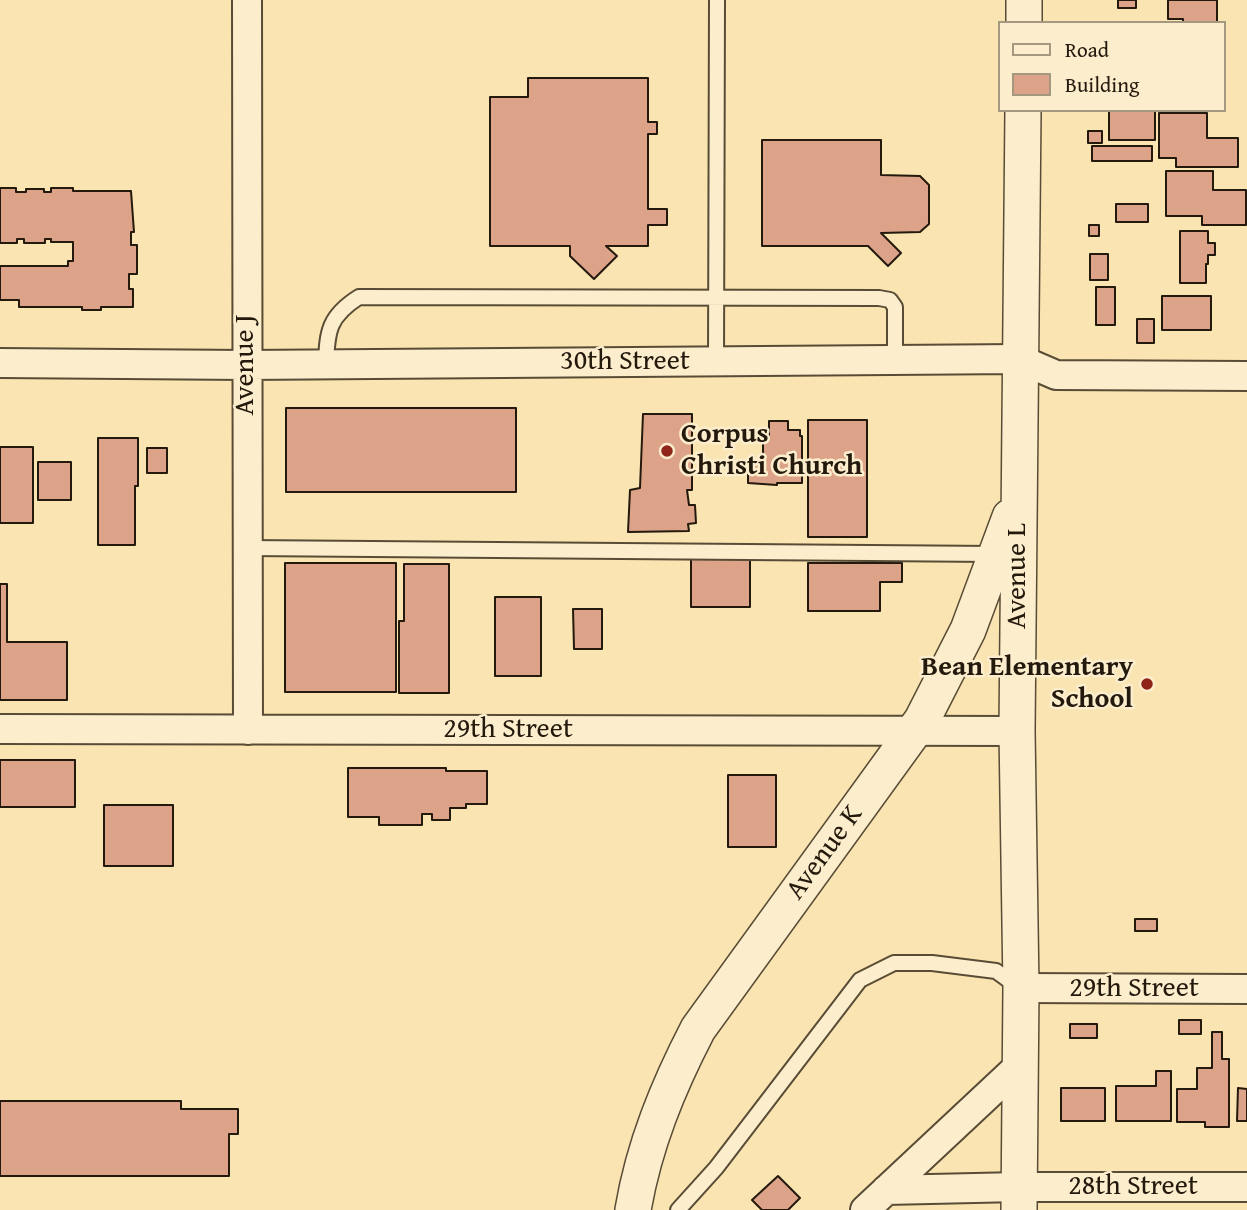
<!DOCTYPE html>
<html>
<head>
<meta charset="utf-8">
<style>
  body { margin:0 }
  #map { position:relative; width:1247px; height:1210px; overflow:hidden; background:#fae4b2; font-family:"Gentium Book Plus",serif }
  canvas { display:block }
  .legend { position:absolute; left:998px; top:21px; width:228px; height:91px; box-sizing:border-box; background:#fcedcd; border:2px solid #a59880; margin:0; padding:9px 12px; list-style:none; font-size:21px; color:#23190d }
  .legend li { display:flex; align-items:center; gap:14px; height:35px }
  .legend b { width:35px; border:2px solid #a59880 }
</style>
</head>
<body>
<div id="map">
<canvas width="1247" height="1210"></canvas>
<ul class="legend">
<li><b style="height:9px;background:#fcedcd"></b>Road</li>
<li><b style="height:19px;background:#dda389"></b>Building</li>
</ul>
</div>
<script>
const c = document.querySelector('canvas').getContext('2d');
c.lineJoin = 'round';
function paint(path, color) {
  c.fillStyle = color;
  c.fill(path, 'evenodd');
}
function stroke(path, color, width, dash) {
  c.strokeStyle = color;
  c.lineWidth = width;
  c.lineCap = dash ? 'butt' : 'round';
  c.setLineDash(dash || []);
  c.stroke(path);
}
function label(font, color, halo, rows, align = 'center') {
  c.font = font + ' "Gentium Book Plus",serif';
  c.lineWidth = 5;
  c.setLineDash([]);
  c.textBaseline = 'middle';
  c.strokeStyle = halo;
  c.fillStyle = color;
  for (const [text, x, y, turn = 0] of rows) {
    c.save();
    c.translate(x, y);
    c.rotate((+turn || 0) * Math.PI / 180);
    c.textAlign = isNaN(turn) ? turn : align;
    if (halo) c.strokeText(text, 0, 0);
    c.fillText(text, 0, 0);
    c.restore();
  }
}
const building = new Path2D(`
  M1118 0H1136V8H1118Z
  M1168 0H1217V23H1183V19H1168Z
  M528 78H648V122H657V134H648V209H667V225H648V246H606L617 256 594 279 570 256V246H490V97H528Z
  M1109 110H1155V140H1109Z
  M1159 113H1207V138H1238V167H1176V158H1159Z
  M1088 131H1102V143H1088Z
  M762 140H881V175L920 176 929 185V224L920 232 881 233 901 253 888 266 868 246H762Z
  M1092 146H1152V161H1092Z
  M1166 171H1213V190H1246V225H1202V216H1166Z
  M0 188H16V192H26V189H44V192H51V188H73V191H131L134 232H131V245H137V274H129V289H133V307H101V310H82V307H19V300H0V266H68V261H73V242H51V239H45V243H24V239H17V243H0Z
  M1116 204H1148V222H1116Z
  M1089 225H1099V236H1089Z
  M1180 231H1208V243H1215V255H1208V264H1206V283H1180Z
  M1090 254H1108V280H1090Z
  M1096 287H1115V325H1096Z
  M1162 296H1211V330H1162Z
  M1137 319H1154V343H1137Z
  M286 408H516V492H286Z
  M643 414H692V490H687L689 505H695L696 523 688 524 689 531 628 532 630 490 640 488Z
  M808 420H867V537H808Z
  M769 421H788V430H800V436H802V483H777V485L748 483V460H763V436H769Z
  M98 438H138V486H135V545H98Z
  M0 447H33V523H0Z
  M147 448H167V473H147Z
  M38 462H71V500H38Z
  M691 559H750V607H691Z
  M285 563H396V692H285Z
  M808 563H902V582H880V611H808Z
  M404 564H449V693H399V621H404Z
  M0 584H7V642H67V700H0Z
  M495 597H541V676H495Z
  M573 609H602V649H574Z
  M0 760H75V807H0Z
  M348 768H446V771H487V804H466V808H450V820H432V814H422V825H379V817H348Z
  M728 775H776V847H728Z
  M104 805H173V866H104Z
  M1135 919H1157V931H1135Z
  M1179 1020H1201V1034H1179Z
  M1070 1024H1097V1038H1070Z
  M1212 1032H1222V1059H1229V1127H1205V1122H1177V1089H1197V1068H1212Z
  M1156 1071H1171V1121H1116V1086H1156Z
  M1061 1088H1105V1121H1061Z
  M1238 1088 1247 1089V1121H1237Z
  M0 1101H181V1109H238V1134H229V1176H0Z
  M778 1176 800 1198 788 1210H762L752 1200Z`);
const service = new Path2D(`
  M716 362 717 0
  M326 364C327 331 329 316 359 297L879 298 890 300 895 307V360
  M247 548 995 554
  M678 1210 716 1168 860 980 894 963H932L996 971 1018 987`);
const minor = new Path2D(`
  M247 0 248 730
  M0 363 246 365 1019 359 1056 375 1247 376
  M0 729 1017 731
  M1021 988 1247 989
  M886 1190 1019 1187H1247
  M865 1210 1020 1065`);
const tertiary = new Path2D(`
  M1024 23V0
  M633 1210C644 1145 668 1087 698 1029L922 720 968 630 1010 517
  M1019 1210 1021 988 1017 731 1023 110`);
const markers = [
  [667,451,7,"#8f2418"],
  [1147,684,7,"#8f2418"]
];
const streetNames = [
  ["30th Street",625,362],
  ["Avenue J",246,365,-90],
  ["Avenue L",1018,576,-90],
  ["29th Street",508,730],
  ["Avenue K",825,853,-54],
  ["29th Street",1134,989],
  ["28th Street",1133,1187]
];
const poiNames = [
  ["Corpus",681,435],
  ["Christi Church",681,467],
  ["Bean Elementary",1133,668,"right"],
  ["School",1133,700,"right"]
];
paint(building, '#dda389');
stroke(building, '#23190d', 2);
stroke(service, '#594c36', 18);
stroke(minor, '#594c36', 32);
stroke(tertiary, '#594c36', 38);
stroke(service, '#fcedcd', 14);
stroke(minor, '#fcedcd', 28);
stroke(tertiary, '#fcedcd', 35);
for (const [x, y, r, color] of markers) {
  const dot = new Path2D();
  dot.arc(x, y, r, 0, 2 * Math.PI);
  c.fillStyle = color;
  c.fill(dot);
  stroke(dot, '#fcedcd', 2.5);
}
label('28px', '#23190d', '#fcedcd', streetNames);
label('bold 28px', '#23190d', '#fcedcd', poiNames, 'left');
</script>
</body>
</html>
